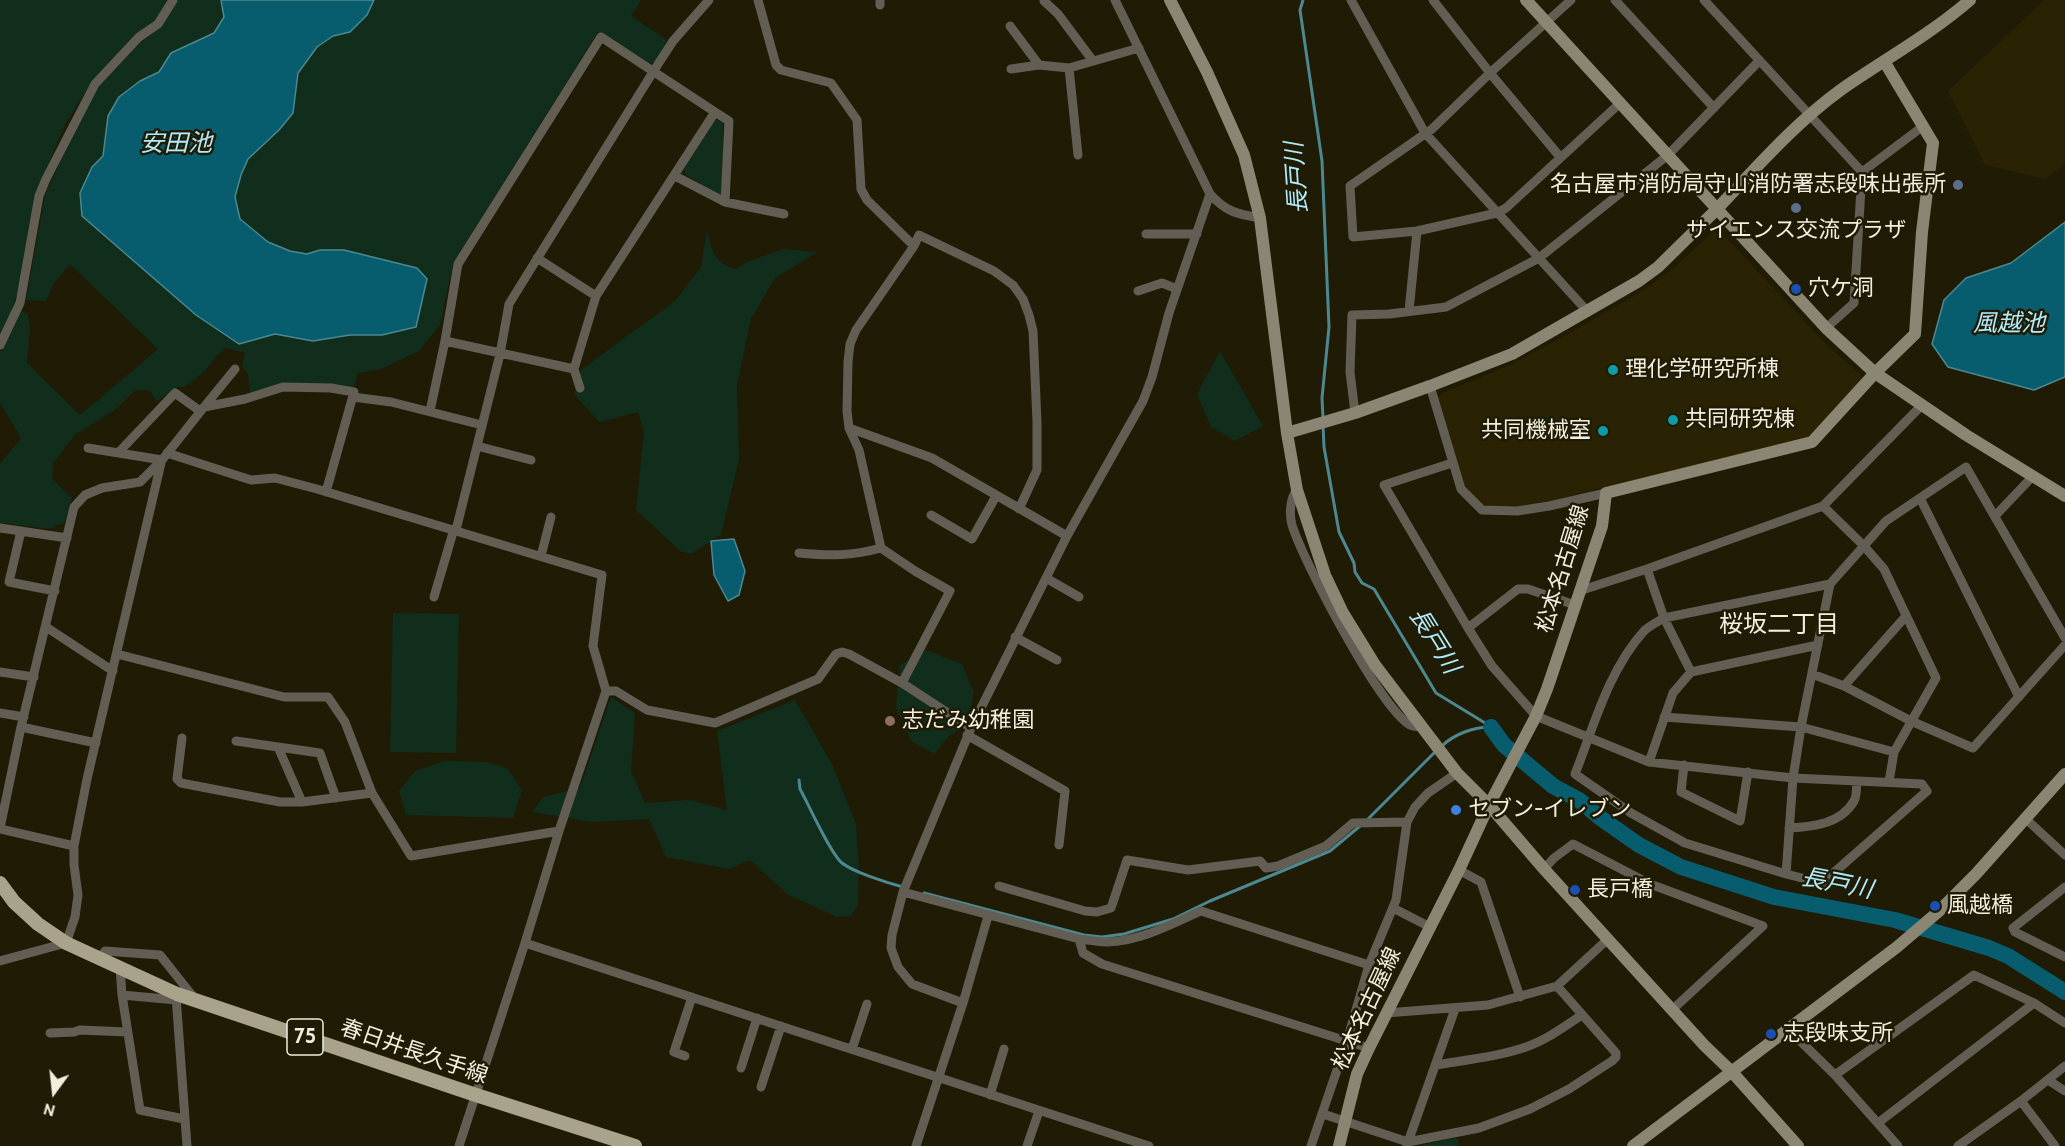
<!DOCTYPE html>
<html>
<head>
<meta charset="utf-8">
<style>
  body { margin:0 }
  #map { position:relative; width:2065px; height:1146px; overflow:hidden; background:#201b04; font-family:Cabin,sans-serif }
  canvas { display:block }
  .north { position:absolute; left:24px; top:1062px; width:60px; height:60px; -webkit-text-stroke:4px #201b04; paint-order:stroke; rotate:195deg; font-size:16px; font-weight:700; line-height:24px; text-align:center; color:#f1eee0 }
  .north::after { content:''; display:block; margin:auto; width:21px; height:27px; background:#f1eee0; clip-path:polygon(50% 0,100% 100%,50% 72%,0 100%) }
</style>
</head>
<body>
<div id="map">
<canvas width="2065" height="1146"></canvas>
<div class="north">N</div>
</div>
<script>
const c = document.querySelector('canvas').getContext('2d');
c.lineJoin = 'round';
function paint(path, color) {
  c.fillStyle = color;
  c.fill(path, 'evenodd');
}
function stroke(path, color, width, dash) {
  c.strokeStyle = color;
  c.lineWidth = width;
  c.lineCap = dash ? 'butt' : 'round';
  c.setLineDash(dash || []);
  c.stroke(path);
}
function label(font, color, halo, rows, align = 'center') {
  c.font = font + ' Cabin,"Noto Sans JP",sans-serif';
  c.lineWidth = 5;
  c.setLineDash([]);
  c.textBaseline = 'middle';
  c.strokeStyle = halo;
  c.fillStyle = color;
  for (const [text, x, y, turn = 0] of rows) {
    c.save();
    c.translate(x, y);
    c.rotate((+turn || 0) * Math.PI / 180);
    c.textAlign = isNaN(turn) ? turn : align;
    if (halo) c.strokeText(text, 0, 0);
    c.fillText(text, 0, 0);
    c.restore();
  }
}
const built = new Path2D(`
  M2044 0H2065V164L2045 179 1985 165 1948 91Z
  M1713 232 1723 234 1825 343 1861 375 1862 380 1807 439 1543 502 1518 506 1484 507 1464 488 1437 399 1440 394 1506 367 1561 338 1629 299 1654 283 1676 266Z`);
const green = new Path2D(`
  M0 0H168L157 19 140 31 91 83 66 123 36 192 23 275 12 310 0 338Z
  M178 0H221L224 17 214 33 171 53 159 72 140 81 108 116 103 157 92 167 239 344 275 334 313 341 350 335H382L416 327 420 308 417 268 377 259 320 250 307 254 290 251 268 242 240 219 235 197 241 175 248 159 293 113 298 73 317 47 333 36 350 32 367 15 374 0H641L631 16 667 40 655 62 649 63 598 32 453 263 440 325 419 351 381 369 358 373 353 388 284 384 256 394 250 392 248 374 242 367 245 353 226 348 217 355 205 371 185 387H178L157 401 150 391 135 390 116 409 75 435 53 463 52 479 72 498 64 524 57 525 51 529 0 523V464L21 438 0 403V352L21 311 28 314 30 328 27 363 80 415 158 349 70 264 54 283 46 301 26 300 45 195 76 128 98 87 135 47 161 26Z
  M715 120 723 122V196H720L686 175 684 169Z
  M707 229C712 250 713 263 736 269L747 262 784 249 818 252 775 278 751 319 737 385 739 459 721 535 691 554 680 551 636 510 644 432 638 412 599 422 574 394 581 370 675 301 701 267Z
  M1220 351 1263 426 1235 441 1211 427 1197 394Z
  M1549 415 1553 430 1520 437 1517 422Z
  M393 613 459 614 456 753 390 752Z
  M926 650 962 664 974 692 967 725 949 736 934 754 911 741 896 707 900 665Z
  M611 697 635 713 631 771 645 803 690 800 727 810 717 731 795 700 832 764 856 824 859 866 858 905 851 916 837 917 787 894 750 860 729 869 666 857 649 819 593 822 532 812 543 797 580 788Z
  M444 761 488 762 508 769 522 790 513 818 406 815 399 791 415 771Z
  M1454 1138 1458 1139 1459 1146H1417Z`);
const water = new Path2D(`
  M221 0H374L367 15 350 32 333 36 317 47 298 73 293 113 279 130 248 159 241 175 235 197 240 219 268 242 290 251 307 254 320 250H344L417 268 427 279 416 327 382 335H350L313 341 275 334 239 344 196 315 82 216 80 193 92 167 103 156 108 116 119 97 140 81 159 72 171 53 214 33 224 17Z
  M2065 222V377L2034 390 1948 367 1932 344 1944 300 1966 278 2011 263Z
  M734 539 745 571 739 595 728 601 714 575 711 541Z`);
const stream = new Path2D(`
  M1303 0 1300 10 1322 161 1329 327 1322 398 1323 418
  M1323 425 1324 447 1339 532 1354 563 1355 572 1362 583 1374 589 1436 693 1490 726
  M1442 746C1454 734 1474 727 1491 727
  M799 780 800 789C809 805 830 853 842 863 853 872 888 883 903 887
  M1367 820 1437 750
  M924 893 1084 935 1102 937 1124 934 1173 919 1210 901 1330 851 1360 826`);
const river = new Path2D(`
  M1491 727 1504 745 1553 786 1579 800 1602 819 1639 845 1681 867 1774 897 1895 920 1989 948 2008 956 2065 992`);
const street = new Path2D(`
  M758 0 776 65 781 70 831 83 857 120 861 189 867 200 914 246
  M1115 0 1210 194C1226 212 1237 214 1260 218
  M1351 0 1425 133 1588 312
  M1433 0 1490 73 1560 157
  M1571 0 1490 73 1432 129 1350 186 1353 237 1417 231 1497 213 1506 208 1619 104
  M1615 0 1714 108
  M1704 0 1862 172 1854 303 1826 328
  M1044 1 1058 14 1093 61
  M880 5V0
  M1010 26 1039 65
  M1069 68 1078 155
  M1011 69 1039 65 1069 68 1139 48
  M715 112 729 121 725 202
  M1862 172 1922 127
  M675 176 725 202 784 214
  M1210 194 1169 313 1152 377 1143 401 1067 536 971 728 903 892 1079 939C1088 940 1098 942 1107 942 1140 941 1172 924 1201 911L1369 965
  M1146 234H1197
  M537 258 596 296
  M1138 291 1162 283 1177 289
  M1409 311 1417 231
  M0 345 20 303 39 196 46 179 95 84 139 37 158 24 173 0
  M574 369 580 388
  M1430 386 1461 489 1482 510 1517 511 1549 506 1606 493
  M353 397 391 402 482 425
  M204 407 235 369
  M430 411 445 341 458 264 601 37 715 112 596 296 574 369 445 341
  M1355 413 1350 372 1352 315 1389 314 1446 307 1539 258 1668 155 1759 61
  M849 428 932 458 1067 536
  M477 446 531 460
  M88 448 162 460
  M118 453 175 393 200 411
  M167 453 251 480 275 478 317 489 602 575 593 646 606 691 559 831 525 943 459 1146
  M1452 463 1384 485 1468 628 1492 666 1536 716 1649 762 1793 778 1922 784 1927 791 1822 883 1786 874 1685 843 1631 813 1575 774C1594 726 1608 671 1644 631 1649 626 1657 622 1664 618L1830 584
  M1297 490C1290 498 1289 514 1292 525 1303 561 1380 708 1410 725 1413 727 1419 726 1423 727
  M1921 500 2019 697
  M1823 506 1864 546 1884 569 1936 678 1894 752
  M931 515 972 539 996 496
  M1995 516 2033 476
  M0 528 67 538
  M456 530 500 354 509 304 653 72 673 41 709 0
  M21 531 9 582 55 591
  M799 553C829 556 852 556 881 548
  M541 556 551 517
  M1647 569 1664 618 1691 672
  M1046 578 1079 597
  M1579 591 1647 569 1823 506 1922 405
  M434 597 454 529
  M46 627 113 671
  M1468 628 1518 589H1528L1575 605
  M1015 637 1057 660
  M117 654 284 697H328L345 722 372 793 411 856 559 831
  M0 672 34 677
  M1812 674 1844 686 1911 721 1973 748 2065 645
  M902 683 950 591 915 571 881 548 859 450 849 428 847 411 848 362 850 344 856 330 914 246 919 235 994 271 1013 285 1023 299 1029 315 1033 331 1037 422V470L1019 509
  M1844 686 1906 616
  M606 691H616L647 710 715 723 818 679 836 654 842 652 849 654 902 683 971 728
  M0 713 24 717
  M1664 717 1801 727 1894 752 1889 782
  M21 727 96 743
  M967 735 1065 791 1059 845
  M182 738 177 779 181 783 280 802H302L372 793
  M236 741 278 747
  M1649 762 1673 693 1691 672 1818 645
  M1684 765 1681 792 1740 821 1748 772
  M302 802 278 747 320 753 336 798
  M2026 819 2065 855
  M0 828 21 727 74 507 85 495 102 488 140 482 162 460 204 407 245 399 283 387 331 388 354 392 326 492
  M1789 828C1812 827 1841 824 1854 801 1857 797 1856 788 1857 782
  M0 829 74 846
  M1544 869 1554 858 1573 844 1650 884 1763 926 1673 1009
  M1459 870 1481 882 1520 997
  M1786 874 1793 778 1801 727 1830 584 1886 521 1966 467 2065 638
  M999 886 1085 911 1097 912 1111 908 1127 860 1188 870 1260 861 1266 868 1278 866 1326 846 1353 823 1407 822
  M2065 887 2013 928 2015 932 2065 957
  M903 892 892 935 891 948 898 967 912 984 963 1003
  M1393 908 1430 927
  M1079 939 1083 953 1102 964 1369 1048
  M525 943 1149 1146
  M100 958 105 951 160 955 195 999
  M0 961 66 943 75 917 78 895 74 865V846L87 779 161 463
  M120 968 122 995
  M176 996 187 1146
  M176 1000 122 995 140 1110 184 1119
  M1386 1013 1488 1005 1557 986 1608 939
  M1789 1030 1835 1075 1898 1146
  M50 1033 74 1032 80 1030 127 1032
  M852 1049 867 1004
  M685 1056 674 1052 692 997
  M1435 1065C1465 1060 1497 1057 1526 1047 1546 1040 1564 1027 1582 1015
  M741 1068 757 1018
  M1835 1075 1974 975 2034 1003 2065 1023
  M2048 1080 2065 1091
  M761 1087 781 1026
  M990 1095 1004 1049
  M2021 1101 2055 1146
  M1323 1114 1408 1142 1479 1128 1530 1109 1569 1089 1612 1061 1616 1057V1053L1557 986
  M1878 1123 2034 1003
  M1407 1145 1455 1009
  M916 1146 963 1003 988 916
  M1027 1146 1039 1111
  M1311 1146 1347 1041 1369 965 1396 900 1407 822 1415 807 1428 793 1457 773
  M1958 1146 2021 1101 2065 1066`);
const secondary = new Path2D(`
  M1170 0 1207 72 1244 155 1260 218 1287 433 1297 490 1325 575 1343 613 1375 665 1457 773 1489 805 1544 869 1704 1045 1732 1072 1798 1146
  M1970 0C1931 34 1885 59 1842 89 1795 123 1757 167 1717 209L1826 328 1875 373 1966 435 2065 496
  M1287 433 1355 413 1430 386 1512 354 1639 281 1658 267 1717 209 1526 0
  M1339 1146 1357 1074 1369 1048 1459 870 1489 805 1536 716 1547 689 1602 526 1606 493 1812 442 1875 373 1915 334 1922 232 1933 143 1884 61
  M1633 1146 1897 947 1938 912 1976 874 2065 774`);
const primary = new Path2D(`
  M0 883 14 902 38 924 66 943 177 994 476 1095 635 1146`);
const markers = [
  [1958,185,6,"#5c6f8a"],
  [1796,208,6,"#5c6f8a"],
  [1796,289,6,"#1a4fb4"],
  [1613,370,6,"#0f9aa8"],
  [1673,420,6,"#0f9aa8"],
  [1603,431,6,"#0f9aa8"],
  [890,721,6,"#8d6e63"],
  [1456,810,6,"#3f7fe0"],
  [1575,890,6,"#1a4fb4"],
  [1935,906,6,"#1a4fb4"],
  [1771,1034,6,"#1a4fb4"]
];
const shields = [
  [305,1037,36]
];
const shieldNames = [
  ["75",305,1037]
];
const poiNames = [
  ["名古屋市消防局守山消防署志段味出張所",1946,185,"right"],
  ["サイエンス交流プラザ",1796,231,"center"],
  ["穴ケ洞",1808,289],
  ["理化学研究所棟",1625,370],
  ["共同研究棟",1685,420],
  ["共同機械室",1591,431,"right"],
  ["志だみ幼稚園",902,721],
  ["セブン-イレブン",1468,810],
  ["長戸橋",1587,890],
  ["風越橋",1947,906],
  ["志段味支所",1783,1034]
];
const streetNames = [
  ["松本名古屋線",1563,569,-73],
  ["松本名古屋線",1367,1009,-65],
  ["春日井長久手線",414,1052,19]
];
const waterNames = [
  ["安田池",176,144],
  ["長戸川",1297,178,-94],
  ["風越池",2009,324],
  ["長戸川",1434,641,58],
  ["長戸川",1837,884,11]
];
const neighbourhoodNames = [
  ["桜坂二丁目",1779,625]
];
paint(built, '#2a2303');
paint(green, '#102e1b');
paint(water, '#075d6e');
stroke(water, '#4d8890', 1.5);
stroke(stream, '#4d8890', 3);
stroke(river, '#075d6e', 16);
stroke(street, '#625e53', 9);
stroke(secondary, '#8b8573', 12);
stroke(primary, '#aaa38c', 14);
for (const [x, y, r, color] of markers) {
  const dot = new Path2D();
  dot.arc(x, y, r, 0, 2 * Math.PI);
  c.fillStyle = color;
  c.fill(dot);
  stroke(dot, '#201b04', 2);
}
for (const [x, y, w] of shields) {
  const box = new Path2D();
  box.roundRect(x - w / 2, y - 18, w, 36, 4.5);
  c.fillStyle = '#201b04';
  c.fill(box);
  stroke(box, '#f1eee0', 1.5);
}
label('bold 21px', '#f1eee0', null, shieldNames);
label('22px', '#f1eee0', '#201b04', poiNames, 'left');
label('22px', '#f1eee0', '#201b04', streetNames);
label('italic 24px', '#b1ebfb', '#201b04', waterNames);
label('24px', '#f1eee0', '#201b04', neighbourhoodNames);
</script>
</body>
</html>
